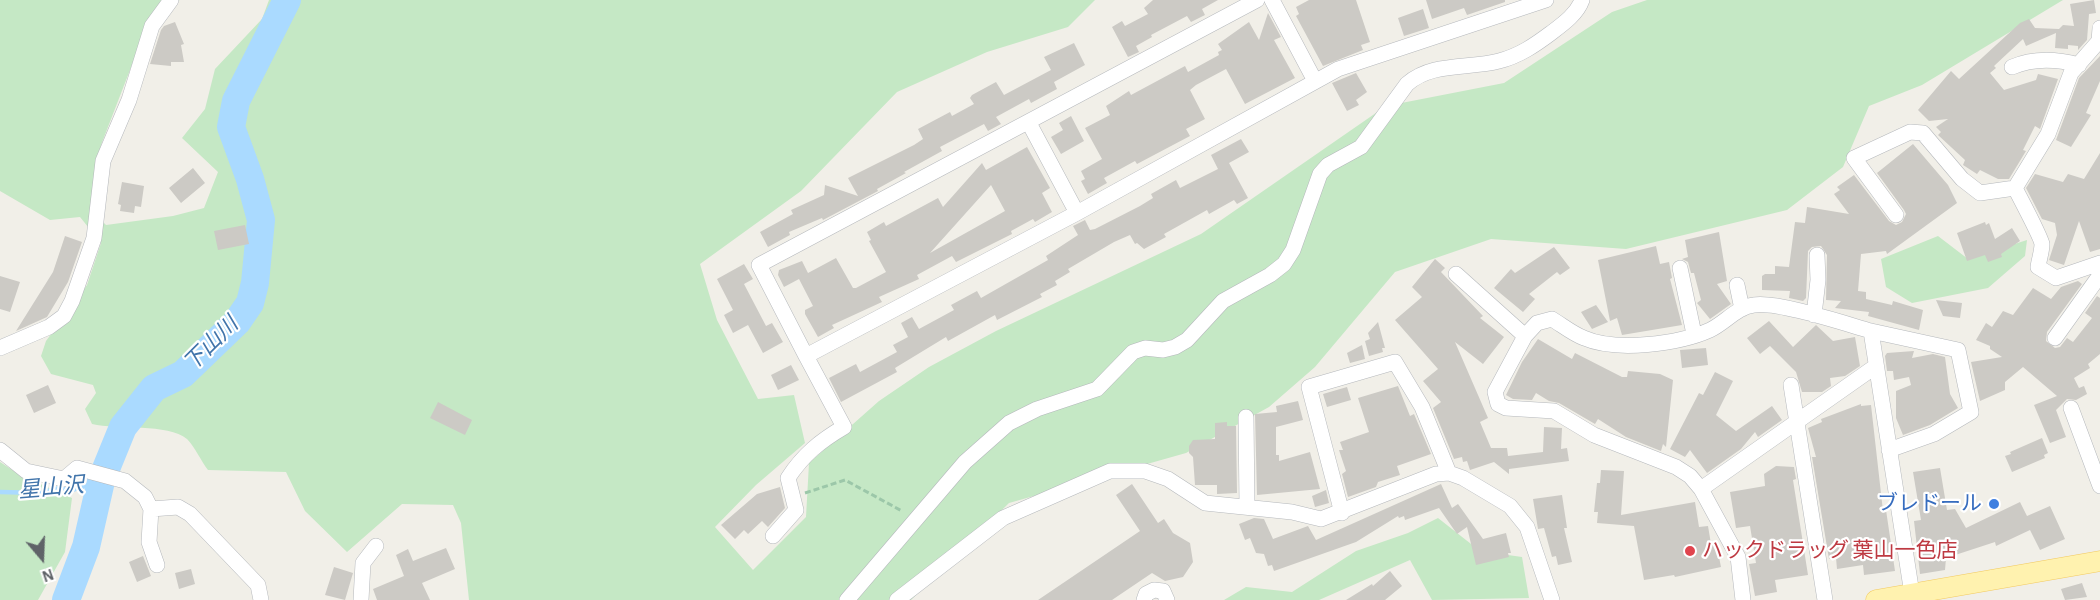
<!DOCTYPE html>
<html>
<head>
<meta charset="utf-8">
<style>
  body { margin:0 }
  #map { position:relative; width:2100px; height:600px; overflow:hidden; background:#f1efe8; font-family:"Alegreya Sans",sans-serif }
  canvas { display:block }
  .north { position:absolute; left:12px; top:528px; width:60px; height:60px; -webkit-text-stroke:4px #fff; paint-order:stroke; rotate:161deg; font-size:16px; font-weight:700; line-height:24px; text-align:center; color:#5f6368 }
  .north::after { content:''; display:block; margin:auto; width:21px; height:27px; background:#5f6368; clip-path:polygon(50% 0,100% 100%,50% 72%,0 100%) }
</style>
</head>
<body>
<div id="map">
<canvas width="2100" height="600"></canvas>
<div class="north">N</div>
</div>
<script>
const c = document.querySelector('canvas').getContext('2d');
c.lineJoin = 'round';
function paint(path, color) {
  c.fillStyle = color;
  c.fill(path, 'evenodd');
}
function stroke(path, color, width, dash) {
  c.strokeStyle = color;
  c.lineWidth = width;
  c.lineCap = dash ? 'butt' : 'round';
  c.setLineDash(dash || []);
  c.stroke(path);
}
function label(font, color, halo, rows, align = 'center') {
  c.font = font + ' "Alegreya Sans","Noto Sans JP",sans-serif';
  c.lineWidth = 4.5;
  c.setLineDash([]);
  c.textBaseline = 'middle';
  c.strokeStyle = halo;
  c.fillStyle = color;
  for (const [text, x, y, turn = 0] of rows) {
    c.save();
    c.translate(x, y);
    c.rotate((+turn || 0) * Math.PI / 180);
    c.textAlign = isNaN(turn) ? turn : align;
    if (halo) c.strokeText(text, 0, 0);
    c.fillText(text, 0, 0);
    c.restore();
  }
}
const green = new Path2D(`
  M0 0H180L152 13 101 145 90 209 106 225 173 216 204 208 218 172 182 138 205 109 215 69 262 19 269 0H1095L1068 27 987 52 897 92 801 191 700 264 717 320 758 399 794 395 805 443 756 485 715 527 753 570 806 517 809 463 879 401 929 367 996 331 1201 234 1386 106 1504 83 1612 12 1647 0H2063L1922 85 1869 106 1843 167 1787 210 1626 249 1491 239 1395 272 1315 367 1269 407 1186 453 1009 503 911 600H469L461 523 453 505 402 504 347 552 305 511 286 472 208 470C201 461 195 447 187 439 168 423 117 430 92 424L85 409 96 393 93 385 51 374 41 356 46 341 87 285 101 243 80 217 50 220 0 191Z
  M1938 236 1968 259 2027 240 2025 256 1988 288 1912 303 1886 287 1881 259Z
  M0 462 20 475 72 498 65 552 38 600H0Z
  M1438 518 1480 551 1522 557 1529 598 1432 600 1410 560 1319 600H1224L1246 587 1292 592 1356 551 1408 533Z`);
const stream = new Path2D(`
  M0 492 41 493 59 488 72 490 101 481`);
const river = new Path2D(`
  M66 600 86 547 101 481 123 427 154 388 183 374 237 322 250 303 255 283 261 220 250 179 231 127 236 101 287 0`);
const building = new Path2D(`
  M1153 0H1218L1202 9 1205 15 1191 22 1187 16 1151 35 1152 37 1136 46 1139 52 1128 57 1112 27 1122 21 1125 26 1148 14 1144 8Z
  M1309 0H1356L1370 42 1361 45 1363 50 1323 66 1296 16 1299 14 1296 7Z
  M1426 0H1505V2L1467 15 1464 8 1432 19Z
  M2094 0 2096 13 2089 14 2087 40 2078 50V46L2068 45V49L2055 48 2056 33 2026 46 2023 39 1994 66 1996 68 1990 73 2004 90 2036 80 2038 74 2058 79 2040 129 2035 126 2023 150 2026 151 2009 179H1998L1980 170 1977 174 1963 165 1965 160 1938 135 1941 132 1936 127 1948 119 1929 121 1918 110 1951 71 1959 79 2020 23 2029 19 2035 28 2059 29 2063 25 2074 26 2070 4Z
  M1423 9 1429 28 1404 36 1398 18Z
  M1268 13 1281 37 1274 40 1295 78 1245 104 1226 69 1196 85 1190 90 1205 119 1186 129 1190 136 1137 164 1135 161 1104 178 1107 183 1088 194 1081 181 1085 179 1081 171 1102 159 1085 128 1110 115 1106 106 1129 91 1131 95 1185 66 1188 72 1219 55 1218 52 1222 50 1218 44 1249 22 1259 40Z
  M175 22 184 44 181 45 184 62H171V66L150 64 161 30 164 26Z
  M1074 43 1085 65 1054 82 1057 89 1031 103 1029 99 996 117 1001 124 988 131 984 124 940 147 942 151 904 172 906 173 877 189 878 191 823 220 822 218 789 232 790 235 768 247 760 232 793 214 791 210 824 195 825 185 858 196 848 178 914 145 923 139 918 129 950 112 952 116 974 104 970 98 972 95 996 82 1004 95 1051 70 1044 57Z
  M2100 56V81L2086 113 2091 115 2071 147 2056 140 2079 78Z
  M1356 73 1367 92 1356 100 1359 105 1347 111 1332 83Z
  M1071 116 1084 141 1061 154 1051 137 1063 130 1059 123Z
  M1241 139 1249 152 1229 163 1248 198 1237 204 1234 200 1209 214 1207 210 1164 234 1166 237 1144 249 1137 243 1135 244 1130 235 1114 242 1068 269 1070 272 1055 281 1057 285 1040 294 1042 297 997 320 995 315 948 341 946 337 895 368 897 372 841 402 829 378 856 364 860 372 897 352 893 345 908 337 901 323 912 317 919 329 954 310 951 305 977 291 981 298 1048 260 1046 256 1078 235 1073 226 1085 220 1090 230 1095 229 1140 206 1153 198 1151 194 1176 180 1180 188 1218 169 1211 155Z
  M1913 144 1948 185 1957 203 1887 254 1886 251 1861 254 1858 291 1866 292V299L1892 305 1893 301 1923 310 1919 330 1868 316 1869 312 1835 308 1841 301 1826 300 1827 255 1821 246 1812 247 1808 251 1806 298 1803 301 1789 298 1790 291 1762 290V276L1765 274H1775V266L1789 267 1795 222 1805 223 1807 207 1849 214 1834 194 1840 190 1837 187 1854 175 1889 221 1896 225 1902 222 1906 214 1904 210 1877 173Z
  M1027 147 1050 188 1042 193 1052 212 1035 222 1033 219 1011 231 1012 234 956 262 952 256 917 275 919 279 879 297 882 302 832 325 834 328 818 337 805 314V310L813 306 799 279 784 287 778 275 779 270 802 261 808 273 836 258 853 288H856L886 272 869 241 871 240 867 232 884 222 886 226 938 198 943 207 982 163 986 170ZM991 185 1005 211 930 253Z
  M2100 153V249L2090 252 2079 221 2064 265 2049 260 2057 235 2055 223 2042 219 2026 188 2035 174 2063 182 2068 174 2084 179Z
  M193 168 205 183 181 203 169 188Z
  M122 182 144 186 141 207 135 206 134 213 120 211 121 205 118 204Z
  M1985 222 1986 225 1989 223 1995 239 2012 228 2020 241 2001 254 2002 257 1988 262 1985 255 1967 261 1957 233Z
  M245 225 249 244 218 250 214 231Z
  M1719 232 1727 281 1717 284 1731 304 1710 319 1697 303 1701 300 1694 273H1691L1688 262 1682 259 1688 257 1685 240Z
  M65 236 82 242 68 282 47 317 16 331 53 272Z
  M1656 246 1660 264 1669 262 1672 278 1670 279 1682 325 1622 335 1617 318 1610 321 1598 260Z
  M1554 247 1570 268 1560 275 1557 272 1529 294 1535 299 1523 312 1494 288 1511 269 1515 273Z
  M1435 259 1445 268 1441 272 1483 316 1480 318 1504 337 1483 364 1455 342 1488 418 1480 422 1491 448H1507L1508 456 1543 452 1544 427 1562 428 1561 449 1567 448 1569 461 1509 469V474L1494 462 1470 470 1467 461 1463 462 1462 457 1454 459 1433 408 1441 402 1423 381 1438 369 1395 320 1422 297 1412 287Z
  M744 264 753 279 744 284 766 326 772 323 783 342 763 353 748 325 733 333 724 315 733 310 717 279Z
  M0 276 20 282 10 312 0 309Z
  M2078 281 2082 284 2047 332 2046 341 2055 348 2060 347 2067 338 2073 342 2092 318 2085 313 2097 296 2100 298V354L2088 364 2090 368 2074 378 2079 388 2084 386 2087 394 2076 400 2067 399 2056 410 2066 437 2050 443 2034 405 2057 396 2023 367 2005 382V390L1980 401 1971 362 2002 357 1990 349V346L1976 340 1986 323 1992 327 2003 311 2013 315 2033 288 2051 299 2061 287Z
  M1936 300 1962 303 1960 318 1943 316Z
  M1596 305 1608 322 1592 329 1581 312Z
  M1769 321 1793 347 1816 325 1833 341 1855 337 1860 366 1845 376 1830 378 1831 386 1822 392H1802L1796 372 1770 346 1760 354 1747 338Z
  M1378 322 1385 348H1382L1383 352 1369 356 1365 341 1370 339 1368 333Z
  M1538 339 1572 359 1575 353 1622 377H1627L1628 371 1660 374 1673 380 1666 447 1663 444 1661 451 1626 437 1598 419 1595 424 1559 403 1549 401 1536 393 1532 400 1513 399 1506 395 1522 362Z
  M1362 345 1365 359 1350 363 1347 353Z
  M1706 348 1708 365 1682 368 1680 350Z
  M1914 351 1912 358 1933 354 1945 357 1950 394 1958 408 1930 425 1903 435 1896 418V391L1911 385 1909 377 1894 380 1893 371H1887L1885 356 1887 353Z
  M791 365 799 380 778 390 771 375Z
  M1715 372 1733 381 1716 415 1736 431 1772 406 1782 420 1758 437 1755 432 1741 449 1707 473 1690 450 1685 457 1670 449 1699 393 1703 395Z
  M48 385 56 403 34 413 26 395Z
  M1398 386 1410 416 1414 414 1431 454 1397 466 1400 475 1378 482 1376 487 1348 497 1342 474 1346 471 1339 450H1343L1340 442 1369 432 1358 398Z
  M1347 387 1351 400 1327 407 1323 394Z
  M1298 401 1303 420 1276 427V455H1279V461L1310 452 1320 489 1257 495 1255 414 1277 412 1276 406Z
  M438 402 472 420 465 435 430 418Z
  M1861 404V406L1871 405 1883 511 1886 510 1895 571 1864 575 1863 565 1837 569 1836 558 1829 559 1812 457H1816L1808 428 1822 422 1821 419Z
  M1227 422V426H1236L1237 493 1217 494V485H1195L1193 457 1189 453V446L1193 440 1215 439V423Z
  M2042 438 2048 453 2044 455 2045 458 2012 472 2005 456 2011 454 2010 452Z
  M1776 466 1794 467 1796 479 1793 480 1808 575 1775 580 1777 592 1755 596 1749 564 1756 563 1750 526 1736 528 1730 492 1765 486 1764 474Z
  M1940 468 1947 510 1955 509 1966 528 2020 502 2027 516 2050 506 2065 539 2040 550 2030 530 1996 546 1995 542 1946 558 1945 570 1920 574 1914 521 1921 520 1913 472Z
  M1601 470 1624 471 1621 515 1695 502 1699 527 1708 526 1711 544 1716 542 1721 567 1675 577 1674 575 1644 580 1634 526 1597 523 1598 512H1594L1597 483H1600Z
  M1132 484 1158 523 1164 519 1173 533 1190 543 1193 562 1183 577 1165 581 1152 573 1112 600H1038L1140 531 1116 495Z
  M1441 484 1452 508 1458 504 1483 539 1506 533 1511 553H1508L1509 557 1476 565 1467 527 1457 534 1439 508 1405 520 1404 516 1399 518 1398 516 1356 542 1274 571 1272 565 1268 566 1264 554 1256 553 1250 538 1245 540 1239 524 1254 518 1264 519 1273 539 1308 526 1316 540Z
  M780 487 785 508 768 527 762 521 748 534 744 530 735 539 721 525 757 494Z
  M1326 490 1329 503 1315 507 1312 496Z
  M1562 495 1567 528H1564L1572 562 1558 565 1556 556 1552 557 1544 528 1538 529 1533 499Z
  M446 548 455 569 422 583 430 600H377L373 589 404 576 396 555 408 549 413 561Z
  M143 556 151 576 137 582 129 562Z
  M334 567 353 573 345 600 325 595Z
  M191 569 195 584 179 589 175 573Z
  M1390 571 1402 586 1385 600H1346L1372 584 1373 586Z
  M2082 583 2087 597 2065 600 2061 589Z`);
const path = new Path2D(`
  M805 493 845 480 902 511`);
const minor = new Path2D(`
  M1257 0 759 265 806 356 1077 213 1338 69 1546 0
  M1272 0 1315 81
  M2012 67C2033 58 2057 59 2079 65
  M1029 123 1077 213
  M2015 188 2048 134 2071 73 2099 41 2100 28
  M1896 215 1854 158 1910 132 1923 133 1962 179 1980 193 2015 188C2020 198 2041 237 2042 244 2042 251 2039 260 2038 267L2056 278 2100 263
  M1680 268 1694 334
  M1456 274 1525 336
  M1737 285 1742 309
  M1814 315 1818 280 1817 255
  M1871 331 1958 350 1971 412 1934 434 1889 450
  M2055 338 2100 275
  M0 348 49 327 64 316 72 301 94 238 103 161 129 100 152 26 171 0
  M1791 385 1825 600
  M2071 408 2100 486
  M1246 417 1247 506
  M0 450 26 471 64 479 77 468 125 481 145 497 151 509 149 542 157 565
  M1701 489 1876 366
  M151 509 178 507 190 514 258 585 261 600
  M1342 513 1309 387 1395 362 1422 407 1449 473
  M773 536 796 510 788 478C803 455 820 441 844 427L806 356
  M361 600 363 563 376 546
  M847 600 965 462 1009 423 1037 409 1097 389 1133 352 1145 348 1163 350 1175 347 1187 340 1223 301 1270 275 1284 264 1293 250 1320 174 1328 165 1361 147 1407 84C1432 62 1468 69 1499 61 1519 56 1535 45 1551 33 1563 24 1577 14 1582 0
  M897 600 1003 518 1110 471H1145L1168 479 1205 503 1292 512 1321 519 1436 474 1449 473 1463 478 1510 506 1527 527 1552 600
  M1144 600 1146 594 1154 590 1163 591 1167 600
  M1743 600 1738 557 1701 489 1690 476 1676 467 1594 435 1554 411 1506 408 1498 404 1495 392 1525 336 1537 323 1552 319C1562 325 1573 334 1584 338 1616 352 1679 344 1710 330 1725 323 1737 307 1754 305 1777 301 1846 324 1871 331L1912 594`);
const major = new Path2D(`
  M1876 600 2100 561`);
const markers = [
  [1994,504,6,"#3f7fe0"],
  [1690,551,6,"#e0444e"]
];
const shopNames = [
  ["ブレドール",1982,504]
];
const healthNames = [
  ["ハックドラッグ 葉山一色店",1702,551]
];
const waterNames = [
  ["下山川",211,344,-45],
  ["星山沢",51,488,-5]
];
paint(green, '#c5e8c5');
stroke(stream, '#aadaff', 4.5);
stroke(river, '#aadaff', 28);
paint(building, '#cccac5');
stroke(minor, '#b5b8bc', 16);
stroke(major, '#f2c960', 21);
stroke(path, '#9cc7a9', 3, [6, 3]);
stroke(minor, '#fff', 15);
stroke(major, '#fff2af', 20);
for (const [x, y, r, color] of markers) {
  const dot = new Path2D();
  dot.arc(x, y, r, 0, 2 * Math.PI);
  c.fillStyle = color;
  c.fill(dot);
  stroke(dot, '#fff', 2);
}
label('21px', '#366cbe', '#fff', shopNames, 'right');
label('21px', '#be3a42', '#fff', healthNames, 'left');
label('italic 22px', '#4174aa', '#fff', waterNames);
</script>
</body>
</html>
